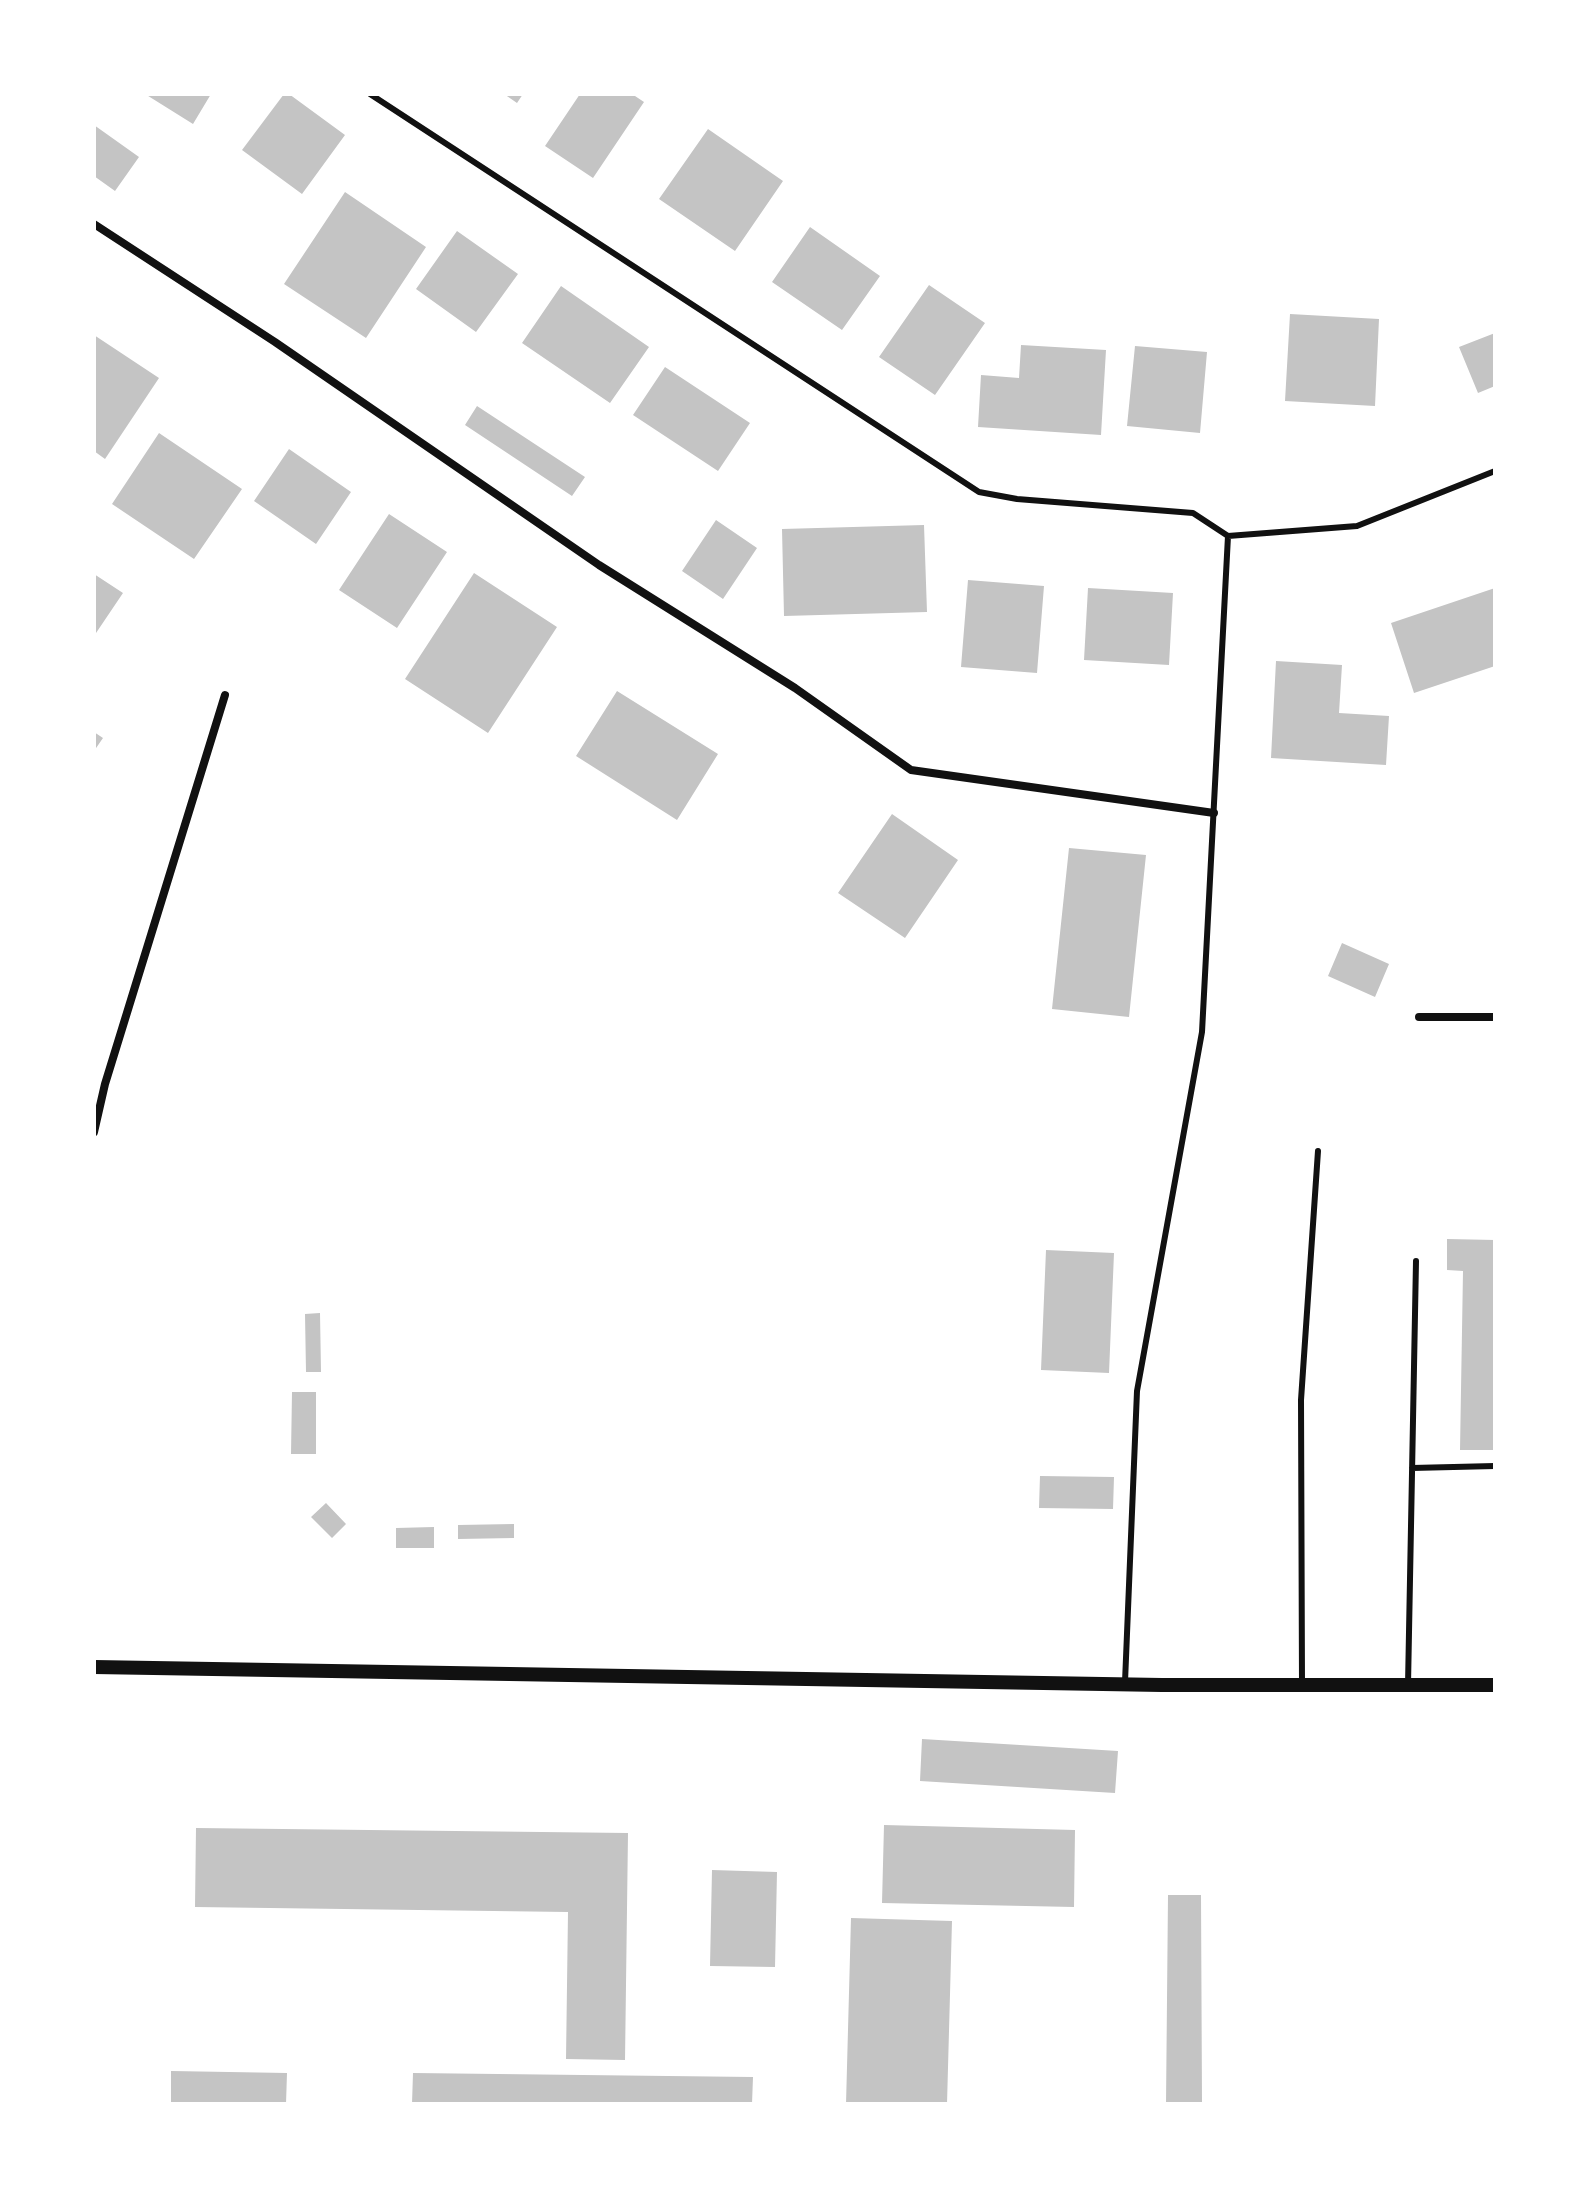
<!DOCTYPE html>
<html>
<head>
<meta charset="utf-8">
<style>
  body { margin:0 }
  #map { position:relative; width:1589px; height:2198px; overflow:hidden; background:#fff; font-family:"Source Sans 3",sans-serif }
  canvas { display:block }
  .frame { position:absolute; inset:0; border:96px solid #fff; pointer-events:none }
</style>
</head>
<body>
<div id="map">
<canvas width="1589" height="2198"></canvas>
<div class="frame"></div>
</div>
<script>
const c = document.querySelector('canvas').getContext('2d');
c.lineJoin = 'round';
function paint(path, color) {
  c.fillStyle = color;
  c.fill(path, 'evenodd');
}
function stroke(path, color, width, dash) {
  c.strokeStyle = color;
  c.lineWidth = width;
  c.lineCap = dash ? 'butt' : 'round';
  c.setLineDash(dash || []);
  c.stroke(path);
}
const building = new Path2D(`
  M145 94H211L193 124Z
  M284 94H289L345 135 302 194 242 150Z
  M504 94H523L517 103Z
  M580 94H632L644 102 593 178 545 146Z
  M94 125 139 157 115 191 94 176Z
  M708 129 783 181 735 251 659 199Z
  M345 192 426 247 366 338 284 284Z
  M810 227 880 276 842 330 772 282Z
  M457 231 518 274 476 332 416 289Z
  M929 285 985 323 935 395 879 357Z
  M561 286 649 347 610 403 522 343Z
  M1290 314 1379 319 1375 406 1285 401Z
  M1495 333V386L1478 393 1459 347Z
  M94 335 159 378 105 459 94 451Z
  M1021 345 1106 350 1101 435 978 427 981 375 1019 378Z
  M1135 346 1207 352 1200 433 1127 426Z
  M665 367 750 423 718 471 633 415Z
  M477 406 585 477 572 496 465 425Z
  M159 433 242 489 194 559 112 504Z
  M289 449 351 492 316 544 254 501Z
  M389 514 447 552 397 628 339 590Z
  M716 520 757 548 723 599 682 571Z
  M924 525 927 612 784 616 782 529Z
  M474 573 557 627 488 733 405 679Z
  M94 574 123 593 94 636Z
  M968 580 1044 586 1037 673 961 667Z
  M1088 588 1173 593 1169 665 1084 660Z
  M1495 588V666L1414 693 1391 623Z
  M1276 661 1342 665 1339 713 1389 716 1386 765 1271 758Z
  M617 691 718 754 677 820 576 756Z
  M94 732 103 738 94 751Z
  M892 814 958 860 905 938 838 893Z
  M1069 848 1146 855 1129 1017 1052 1009Z
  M1342 943 1389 964 1375 997 1328 976Z
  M1447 1239 1495 1240V1450H1460L1463 1271 1447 1270Z
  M1046 1250 1114 1253 1109 1373 1041 1370Z
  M320 1313 321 1372H306L305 1314Z
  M292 1392H316V1454H291Z
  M1040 1476 1114 1477 1113 1509 1039 1508Z
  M326 1503 346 1524 332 1538 311 1517Z
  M514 1524V1538L458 1539V1525Z
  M434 1527V1548H396V1528Z
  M922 1739 1118 1751 1115 1793 920 1781Z
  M884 1825 1075 1830 1074 1907 882 1903Z
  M196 1828 628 1833 625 2060 566 2059 568 1912 195 1907Z
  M712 1870 777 1872 775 1967 710 1966Z
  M1168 1895H1201L1202 2104H1166Z
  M851 1918 952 1921 947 2104H846Z
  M171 2071 287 2073 286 2104H171Z
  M413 2073 753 2077 752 2104H412Z`);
const service = new Path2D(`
  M370 94 979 492 1017 499 1193 513 1228 536 1357 526 1495 471
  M1412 1468 1495 1466
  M1125 1682 1137 1391 1202 1032 1228 536
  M1302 1685 1301 1400 1318 1151
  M1408 1685 1416 1261`);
const minor = new Path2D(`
  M94 224 275 342 599 565 795 688 911 770 1214 813
  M1419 1017H1495
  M94 1132 105 1084 225 695`);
const tertiary = new Path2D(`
  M94 1667 1162 1685H1495`);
paint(building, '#c4c4c4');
stroke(service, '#111', 6);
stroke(minor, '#111', 8);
stroke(tertiary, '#111', 14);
</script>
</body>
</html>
